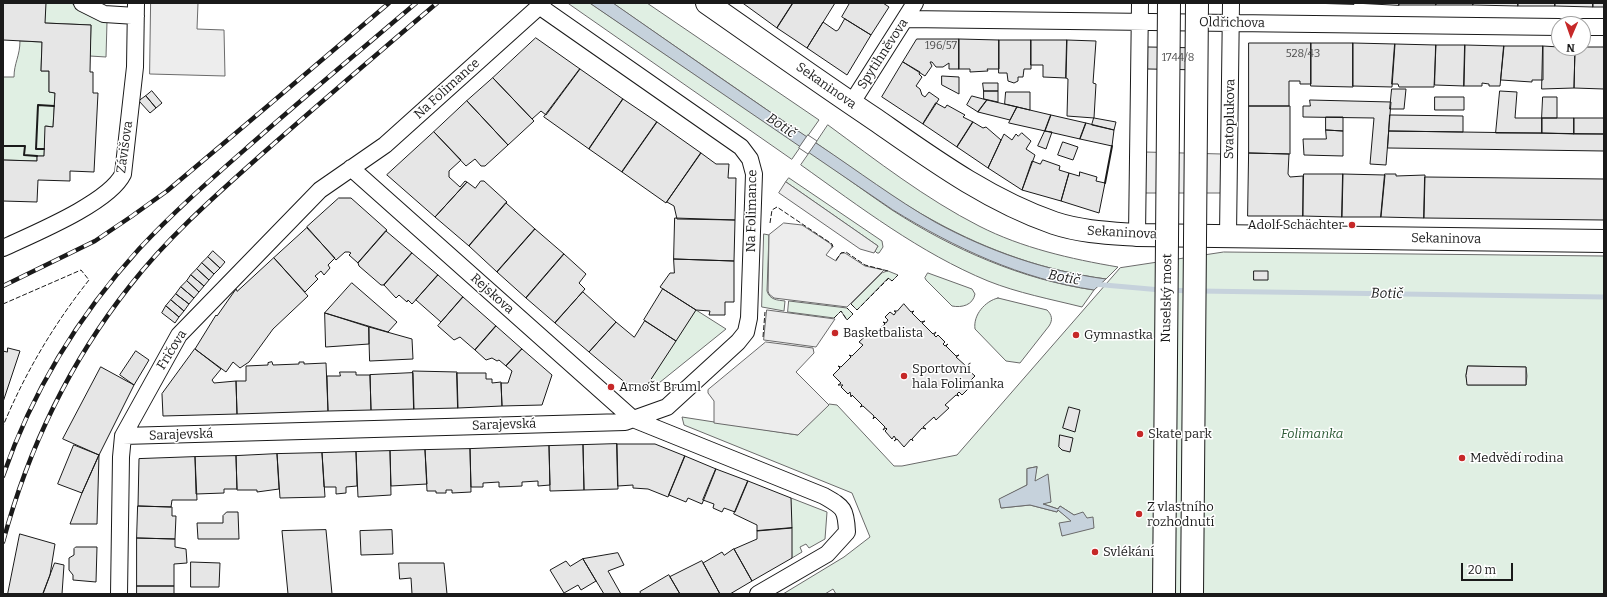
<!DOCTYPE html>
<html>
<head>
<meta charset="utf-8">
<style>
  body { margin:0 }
  #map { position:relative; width:1607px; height:597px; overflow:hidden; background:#fff; font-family:Bitter,serif }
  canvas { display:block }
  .frame { position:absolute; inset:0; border:4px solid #1a1a1a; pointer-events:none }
  .north { position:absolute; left:1551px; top:16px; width:40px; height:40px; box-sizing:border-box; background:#fff; border:1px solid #a3a3a3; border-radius:50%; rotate:182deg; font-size:11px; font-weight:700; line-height:16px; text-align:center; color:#1a1a1a }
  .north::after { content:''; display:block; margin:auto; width:14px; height:18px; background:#c62828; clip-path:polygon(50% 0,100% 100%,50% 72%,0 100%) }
  .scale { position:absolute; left:1461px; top:563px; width:52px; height:18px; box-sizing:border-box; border:2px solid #1a1a1a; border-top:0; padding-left:5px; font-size:12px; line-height:14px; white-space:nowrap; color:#1a1a1a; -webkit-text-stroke:3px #fff; paint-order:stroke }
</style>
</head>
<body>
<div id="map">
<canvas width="1607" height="597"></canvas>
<div class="frame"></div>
<div class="north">N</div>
<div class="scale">20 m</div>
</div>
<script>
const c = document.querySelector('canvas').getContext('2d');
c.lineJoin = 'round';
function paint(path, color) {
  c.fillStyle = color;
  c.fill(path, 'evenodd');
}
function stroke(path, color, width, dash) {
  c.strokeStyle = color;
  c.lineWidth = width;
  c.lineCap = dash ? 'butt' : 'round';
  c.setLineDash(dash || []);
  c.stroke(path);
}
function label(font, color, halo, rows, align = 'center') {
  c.font = font + ' Bitter,serif';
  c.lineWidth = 3;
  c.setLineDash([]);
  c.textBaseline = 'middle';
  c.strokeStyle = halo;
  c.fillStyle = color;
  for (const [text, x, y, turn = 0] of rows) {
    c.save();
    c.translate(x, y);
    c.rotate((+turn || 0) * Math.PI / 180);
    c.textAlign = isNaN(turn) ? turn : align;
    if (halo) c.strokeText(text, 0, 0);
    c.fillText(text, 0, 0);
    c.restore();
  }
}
const green = new Path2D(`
  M46 3H71L107 22 106 57 90 56 91 25 45 23Z
  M568 3H590L801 146 792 159Z
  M613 3H647L819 120 807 137Z
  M20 41 42 42 41 71H49V92L55 93 53 127 46 126 44 156H37V161L3 160V77H14C14 63 20 56 20 41Z
  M828 125C877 161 926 199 979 226 1022 248 1071 259 1118 267L1106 279C1046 271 989 251 936 222 894 200 855 170 816 143Z
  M810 152C837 171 864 191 892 210 952 249 1023 280 1094 290L1082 307C1050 299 1018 293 988 281 920 253 860 207 801 165Z
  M789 178 882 241 883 247 879 253H877L875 251 878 246 786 182Z
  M764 234 769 235 767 291C770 300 777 300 785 301L784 311 762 307Z
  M1224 252 1604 256V594H836L833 589 825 594H783L844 557 870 537 852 493 684 425 682 417 798 435 829 404 837 405 894 466H902L957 455 1120 268ZM1468 366 1526 367 1527 376 1526 385H1468L1466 376ZM1037 467 1034 481 1051 502 1041 503 1058 509 1060 506 1074 515 1087 518 1062 536 1072 521 1058 510 1057 512 1030 505 1001 508 1000 499 1027 485V469Z
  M888 271 898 275 892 281 888 278 857 310 851 304 882 273Z
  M928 273 972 289 975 294C973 305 962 308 952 306L926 280 925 278Z
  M998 298 1047 310C1052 315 1053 320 1049 326L1020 363 1006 361 975 329C973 315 985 301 998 298Z
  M789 301 847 308 853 314 847 320 841 311 834 318 788 312Z
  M696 310 726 329 654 387 644 390Z
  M791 498 827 512 825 539 809 548 806 544 800 547 802 552 792 558Z`);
const parking = new Path2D(`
  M151 3H198L197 29 224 30 225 76 150 74Z
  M1145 152 1222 154 1221 193H1145Z
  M786 182 878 246 874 253 860 249 779 193Z
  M784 223 802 225 831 244 832 247 826 255 836 261 841 253H845L865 266 884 270 847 307 774 298 769 294 768 291 769 235Z
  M767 310 835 319 816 347 764 340Z
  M766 342 813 348 814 353 796 372 829 405 798 435 714 423V401L708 393V390Z`);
const water = new Path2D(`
  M590 3H613C682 51 750 99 819 145 858 171 895 199 935 222 988 251 1046 271 1106 279L1094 290C1021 279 955 248 893 210Z
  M1037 467 1035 481 1048 474 1051 502 1043 504 1058 509 1060 506 1074 515 1083 512 1087 518 1093 517 1094 528 1062 536 1059 523 1071 521 1058 510 1057 512 1030 505 1001 508 999 499 1027 485V469Z`);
const pier = new Path2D(`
  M808 135 817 141 808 154 799 148Z`);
const stream = new Path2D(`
  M1093 284 1161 290
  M1171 290 1189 291
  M1199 291 1604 297`);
const building = new Path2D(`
  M3 3H46L45 23 91 25 90 72H93V93H98L94 172 70 171V181L38 180 37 202 3 201V160L37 161V156H44L45 126 53 127 55 93 49 92V71H41L42 42 3 40Z
  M745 3H793L777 28 744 4Z
  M793 3H835L807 48 777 28Z
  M850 3H883L889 7 871 35 842 17Z
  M1310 3H1354V4Z
  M1354 3H1399V5Z
  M1399 3H1436V5H1399Z
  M1436 3H1473V5H1436Z
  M1473 3H1518V6L1473 5Z
  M1518 3H1555V6H1518Z
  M1555 3H1593V7L1555 6Z
  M1593 3H1604V7H1593Z
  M845 19 871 35 847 75 807 48 823 22 836 31 838 30Z
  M536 38 580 69 546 115 541 111 532 119 493 78Z
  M917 39H959V69H949V63L943 67H936L932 62H930L932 66 925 76 903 62Z
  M959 39 999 40V69H987L988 71 970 72V69H959Z
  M999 40H1031V69H1024L1023 77H1018V81L1014 83 1008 81 1007 73H999Z
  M1031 40H1067L1066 78 1043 77V65H1031Z
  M1067 40 1096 41 1093 83 1096 84 1094 118 1067 116 1068 79 1066 78Z
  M1249 43H1311V84H1300V81H1289V106H1249Z
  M1311 43H1353V87L1311 86Z
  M1353 43 1395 44 1392 87 1353 86Z
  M1395 44 1436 45 1434 87H1399L1398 84H1392Z
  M1436 45H1465L1464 86 1435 85Z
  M1465 45 1504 46 1500 86H1489V84L1482 83V86H1464Z
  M1504 46H1543V80H1532V82L1501 80Z
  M1543 46 1575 48 1574 88 1542 89Z
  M1148 47 1205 48V70L1148 69Z
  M1583 47H1604V89L1574 88 1575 48Z
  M903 62 920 72 919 74 922 77 916 86 920 89 922 95 925 97 929 92 939 99 923 124 882 97Z
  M580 69 623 99 589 149 544 117Z
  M942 76 959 77V94L942 85Z
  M493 78 534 121 508 145 467 101Z
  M983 83H998V91H984Z
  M1392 89H1406L1404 109H1390Z
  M152 91 162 103 156 108 146 96Z
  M984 91H998V102L984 99Z
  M1500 91 1517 92 1515 118H1542V133H1496Z
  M1006 92H1030V110L1005 104Z
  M146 96 156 108 150 113 139 101Z
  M972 96 987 100 978 112 967 105Z
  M1435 97H1464V110H1435Z
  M1543 97H1557V118H1542Z
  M623 99 657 122 622 172 589 149Z
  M987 100 1017 107 1010 120 978 112Z
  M1310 100 1391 102 1386 165 1370 164 1374 118 1303 117V106H1310Z
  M467 101 508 145 485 166H481L475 159 466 166 434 132Z
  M936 103 945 108 947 105 965 115 963 117 973 122 957 147 923 124Z
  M1249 106H1290V154L1249 153Z
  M1017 107 1051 115 1045 131 1009 123Z
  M1051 115 1086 123 1080 139 1045 131Z
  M1390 115 1463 116V132L1389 131Z
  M1326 117H1343V131L1326 130Z
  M1094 118 1116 122 1114 130 1092 125Z
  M1542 118H1574V134L1542 133Z
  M1574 118H1604V134H1574Z
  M657 122 701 153 666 203 622 172Z
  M973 122 983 128 986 127 1001 140 988 168 957 147Z
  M1086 123 1114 130 1112 146 1080 139Z
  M1326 130 1343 131V156L1304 155 1303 139H1326Z
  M1045 131 1052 132 1046 149 1038 146Z
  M1389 131 1604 134V151L1388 148Z
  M434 132 461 160 449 171V177L460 187 465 181 467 182 435 217 387 175Z
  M1022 133 1031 141 1026 149 1035 155 1022 190 988 168 1004 134 1012 140 1016 134 1018 136Z
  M1063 142 1078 147 1073 160 1058 155Z
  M701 153 716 164H729L728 178H736L735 220 677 219 674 206 667 202Z
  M1249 153 1289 154 1288 174 1290 177 1303 176V216H1248Z
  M1043 160 1060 166 1059 170 1069 173 1061 201 1022 190 1032 161 1040 164Z
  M1080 172 1097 177 1096 181 1105 183 1099 213 1061 201 1069 173 1079 176Z
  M1304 174H1343L1342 217 1303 216Z
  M1343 174 1385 175 1381 217H1342Z
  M1385 174H1396V176L1425 175 1424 218 1381 217Z
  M1425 177 1604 179V220L1424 218Z
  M481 181H484L507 202 469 246 435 217 467 182 475 188Z
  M339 198H351L387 230 358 263 349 255 351 253 349 252H345L336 260 307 227Z
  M506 203 535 229 497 272 469 246Z
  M675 218 735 220 734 261 674 259Z
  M307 228 335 258 328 265 330 268 324 275 321 271 315 276 318 279 305 292 274 258Z
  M535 229 564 254 526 298 497 272Z
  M386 231 412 253 384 285H381L359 266 358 263Z
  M213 251 225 262 220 268 208 257Z
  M412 253 438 275 412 304 408 300 407 302 399 295 396 298 384 285Z
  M564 254 586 274 579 283 585 289 555 323 526 298Z
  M208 257 220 268 214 274 202 263Z
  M274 258 308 296 273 329 249 362 240 368 233 362 226 372 195 349 216 315 217 316 236 289 237 291Z
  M674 259 734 261V302H725V315H709L710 311 696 310 660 287 670 273H674Z
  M202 263 214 274 209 280 197 269Z
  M197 269 209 280 204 286 191 275Z
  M1254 271H1268V280H1254Z
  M191 275 204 286 199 292 187 281Z
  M438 275 463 297 441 322 416 300Z
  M187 281 199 292 194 298 181 287Z
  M352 283 397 322 388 332 325 313Z
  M181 287 194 298 189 304 176 294Z
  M663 289 696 310 676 341 644 320Z
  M583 292 616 322 589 352 555 323Z
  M176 294 189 304 184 311 171 300Z
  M463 297 496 326 475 350 460 337 454 340 438 326Z
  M171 300 184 311 179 317 166 306Z
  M904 304 911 312 914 311 912 313 921 322 925 321 922 323 933 334 936 332 934 335 936 337 938 335 945 342 943 344 945 346 948 344 946 346 956 356 959 355 956 357 967 367 969 366 967 369 975 376 968 383 970 385 967 384 965 386 968 389 962 395 959 392 957 394 959 396 956 395 945 405 949 408 936 420 934 417 923 427 926 429 922 428 912 439 913 441 911 439 904 447 897 439 894 441 896 439 894 436 892 439 885 431 887 429 886 428 883 430 885 427 875 417 873 419 874 416 863 406 860 407 862 405 852 395 851 397 850 392 848 394 841 387 843 385H838L841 383 833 375 840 368 838 366 841 367 851 357 849 355 852 356 863 345 859 342 871 331 874 334 885 324 883 322 886 323 888 320 885 317 890 312 894 315 896 312 894 311H897Z
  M166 306 179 317 175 323 162 313Z
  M325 313 369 327V344L326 347Z
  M645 321 676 341 644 390 635 391 589 352 616 322 634 337Z
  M496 326 522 349 506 366 499 360 497 361 492 358 486 360 475 350Z
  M369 327 412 339 413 359 370 361Z
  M8 348 20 351 3 402V351L7 352Z
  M195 349 221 369 212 380 214 383 236 381 237 414 163 416 162 394Z
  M522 349 552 375 542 405 502 406 501 383H508L512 371 506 366Z
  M136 351 149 360 134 385 120 375Z
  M272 362 273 365 299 364V362H304V364L326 363 328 411 237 414 236 381H246V366L268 365V363Z
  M1468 366 1526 367V385H1467L1466 376Z
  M101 367 134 385 99 455 63 439Z
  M413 371 457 372 458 408 414 409Z
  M340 372H356V375H370L371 410 328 411 327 376H340Z
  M413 373 414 409 371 410 370 375Z
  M457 373H486V379H492V383L501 382 502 406 458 408Z
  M1069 407 1080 410 1075 432 1063 428Z
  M1060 435 1073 438 1070 452 1062 450 1059 447Z
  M617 444H655L685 456 668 497 648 489 633 488V485L618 486Z
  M617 444 618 489 584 490 583 445Z
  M74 445 99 455 82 493 58 484Z
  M583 445 584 490 550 491 549 446Z
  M549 446 550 485 538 486V481L522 482V486L499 487V482L483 483V487H471L470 449Z
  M470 449 471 492 452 493V490H446V493H436V491H427L425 450Z
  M425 450 427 484 391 486 390 451Z
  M390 451 391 495 358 497 356 452Z
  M356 452 357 486 346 487V493L336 494V487H324L322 453Z
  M322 453 325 497 280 498 277 454Z
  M277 454 279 489 257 492V490H237L236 456Z
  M99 455 97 524H70L82 493Z
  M236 456 237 489H224V493L196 494 195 457Z
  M685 456 716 469 702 504 688 498 686 502 669 495Z
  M195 457 197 500H172L171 507 138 506 139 459Z
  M716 469 748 481 735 512 724 508 722 512 713 508 714 504 703 500Z
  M748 481 791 498 792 528 757 531V525L734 514Z
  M138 506 172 507V516H176L175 539 137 538Z
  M227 512H238L239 539H198L197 523H223V516Z
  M792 528V558L752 581 734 549 757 539V531Z
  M326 530 332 594H288L282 531Z
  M392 530 393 554 361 555 360 531Z
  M20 534 55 544 50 575 43 594H8Z
  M137 538 175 539V547L186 549 187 563 174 564V586H137Z
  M76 547H97L96 582 73 580V575L69 570V558L74 555V549Z
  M734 549 752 581 730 594H720L703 563 722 552 724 555Z
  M618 553 624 565 608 571 621 594H604L583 559Z
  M583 559 596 581 581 590 578 585 564 593 550 570 566 561 570 566Z
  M702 561 720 594H680L670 577Z
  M191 562 220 563 219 587H191Z
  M55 563 64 565 62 594H43Z
  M399 563H444L447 594H412L411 578 400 579Z
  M669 575 680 594H641L640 592Z
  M137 586H174V594H137Z`);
const street = new Path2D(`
  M82 3 104 14 136 16
  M906 19 1559 27
  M1583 27H1604
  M851 104 915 3
  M351 168 633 419 824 496C843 507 846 508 847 532L827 554 758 594
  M1137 235 1140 3
  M1228 235 1231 3
  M3 248C33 234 109 203 123 174L135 67 136 3
  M123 436 625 422 667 407 738 342 746 332 749 318 754 174 750 159 741 147 539 6
  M119 594 121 457 123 436 179 335 320 190 385 145 543 3`);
const secondary = new Path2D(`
  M707 3C763 42 819 82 876 120 932 159 988 200 1054 223 1081 232 1109 233 1137 235L1604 241`);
const rail = new Path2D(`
  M3 286 95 241 132 216 167 191 237 132 389 3
  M3 476C32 392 79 315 139 249 176 209 217 174 258 138 310 92 363 48 416 3
  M3 542C28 449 70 362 129 287 168 237 216 195 262 154 320 103 378 53 437 3`);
const secondaryBridge = new Path2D(`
  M1164 594 1169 3
  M1192 594 1197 3`);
const fence = new Path2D(`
  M770 223 772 210 777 207 832 244 833 247 831 249
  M836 260 841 253 846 252 865 265 888 271
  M3 304 81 270 89 280C54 324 25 373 3 426
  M851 304 857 310 889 278 892 281 898 275
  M834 318 841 311 847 320 853 314 847 308
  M763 337 765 312`);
const wall = new Path2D(`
  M3 146H25L24 155 37 156
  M44 149H36L38 105 54 106
  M1105 183 1112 146`);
const markers = [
  [1352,225,4,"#c62828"],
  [835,333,4,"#c62828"],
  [1076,335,4,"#c62828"],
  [904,376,4,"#c62828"],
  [611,387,4,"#c62828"],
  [1140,434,4,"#c62828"],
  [1462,458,4,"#c62828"],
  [1139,514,4,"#c62828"],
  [1095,552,4,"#c62828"]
];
const numberNames = [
  ["196/57",941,46],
  ["528/43",1303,54],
  ["1744/8",1178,58]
];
const streetNames = [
  ["Oldřichova",1232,23,1],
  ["Spytihněvova",883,54,-57],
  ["Sekaninova",826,86,35],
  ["Na Folimance",447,89,-42],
  ["Svatoplukova",1230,119,-89],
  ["Závišova",125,147,-82],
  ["Na Folimance",752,211,-89],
  ["Sekaninova",1122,233,3],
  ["Sekaninova",1446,239,1],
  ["Rejskova",492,294,42],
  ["Nuselský most",1167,298,-89],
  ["Fričova",172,350,-58],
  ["Sarajevská",504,425,-2],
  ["Sarajevská",181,435,-2]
];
const poiNames = [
  ["Adolf Schӓchter",1344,225,"right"],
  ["Basketbalista",843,333],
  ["Gymnastka",1084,335],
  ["Sportovní",912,369],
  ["hala Folimanka",912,384],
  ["Arnošt Bruml",619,387],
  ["Skate park",1148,434],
  ["Medvědí rodina",1470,458],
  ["Z vlastního",1147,507],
  ["rozhodnutí",1147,522],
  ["Svlékání",1103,552]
];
const parkNames = [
  ["Folimanka",1312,434]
];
const waterNames = [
  ["Botič",781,126,34],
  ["Botič",1064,278,11],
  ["Botič",1387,294,1]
];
paint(green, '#e0efe3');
stroke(green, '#6a6a6a', 1);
paint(parking, '#ededed');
stroke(parking, '#6a6a6a', 1);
paint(water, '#c6d2dc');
stroke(water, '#6a6a6a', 1);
paint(pier, '#fff');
stroke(pier, '#6a6a6a', 1);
stroke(stream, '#c6d2dc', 5);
paint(building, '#e6e6e6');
stroke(building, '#1a1a1a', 1);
stroke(street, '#1a1a1a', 18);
stroke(secondary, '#1a1a1a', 24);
stroke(street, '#fff', 16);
stroke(secondary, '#fff', 22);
stroke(rail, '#1a1a1a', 4.5);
stroke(rail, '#fff', 3, [9]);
stroke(secondaryBridge, '#1a1a1a', 24, []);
stroke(secondaryBridge, '#fff', 22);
stroke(fence, '#1a1a1a', 1, [5, 2]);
stroke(wall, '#1a1a1a', 2);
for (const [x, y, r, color] of markers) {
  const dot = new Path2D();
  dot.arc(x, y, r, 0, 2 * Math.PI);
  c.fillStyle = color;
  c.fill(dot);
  stroke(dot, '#fff', 1.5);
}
label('11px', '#4d4d4d', null, numberNames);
label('13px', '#1a1a1a', '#fff', streetNames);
label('13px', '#1a1a1a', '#fff', poiNames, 'left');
label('italic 13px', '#2b5a34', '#fff', parkNames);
label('italic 14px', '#1a1a1a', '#fff', waterNames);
</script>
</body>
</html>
